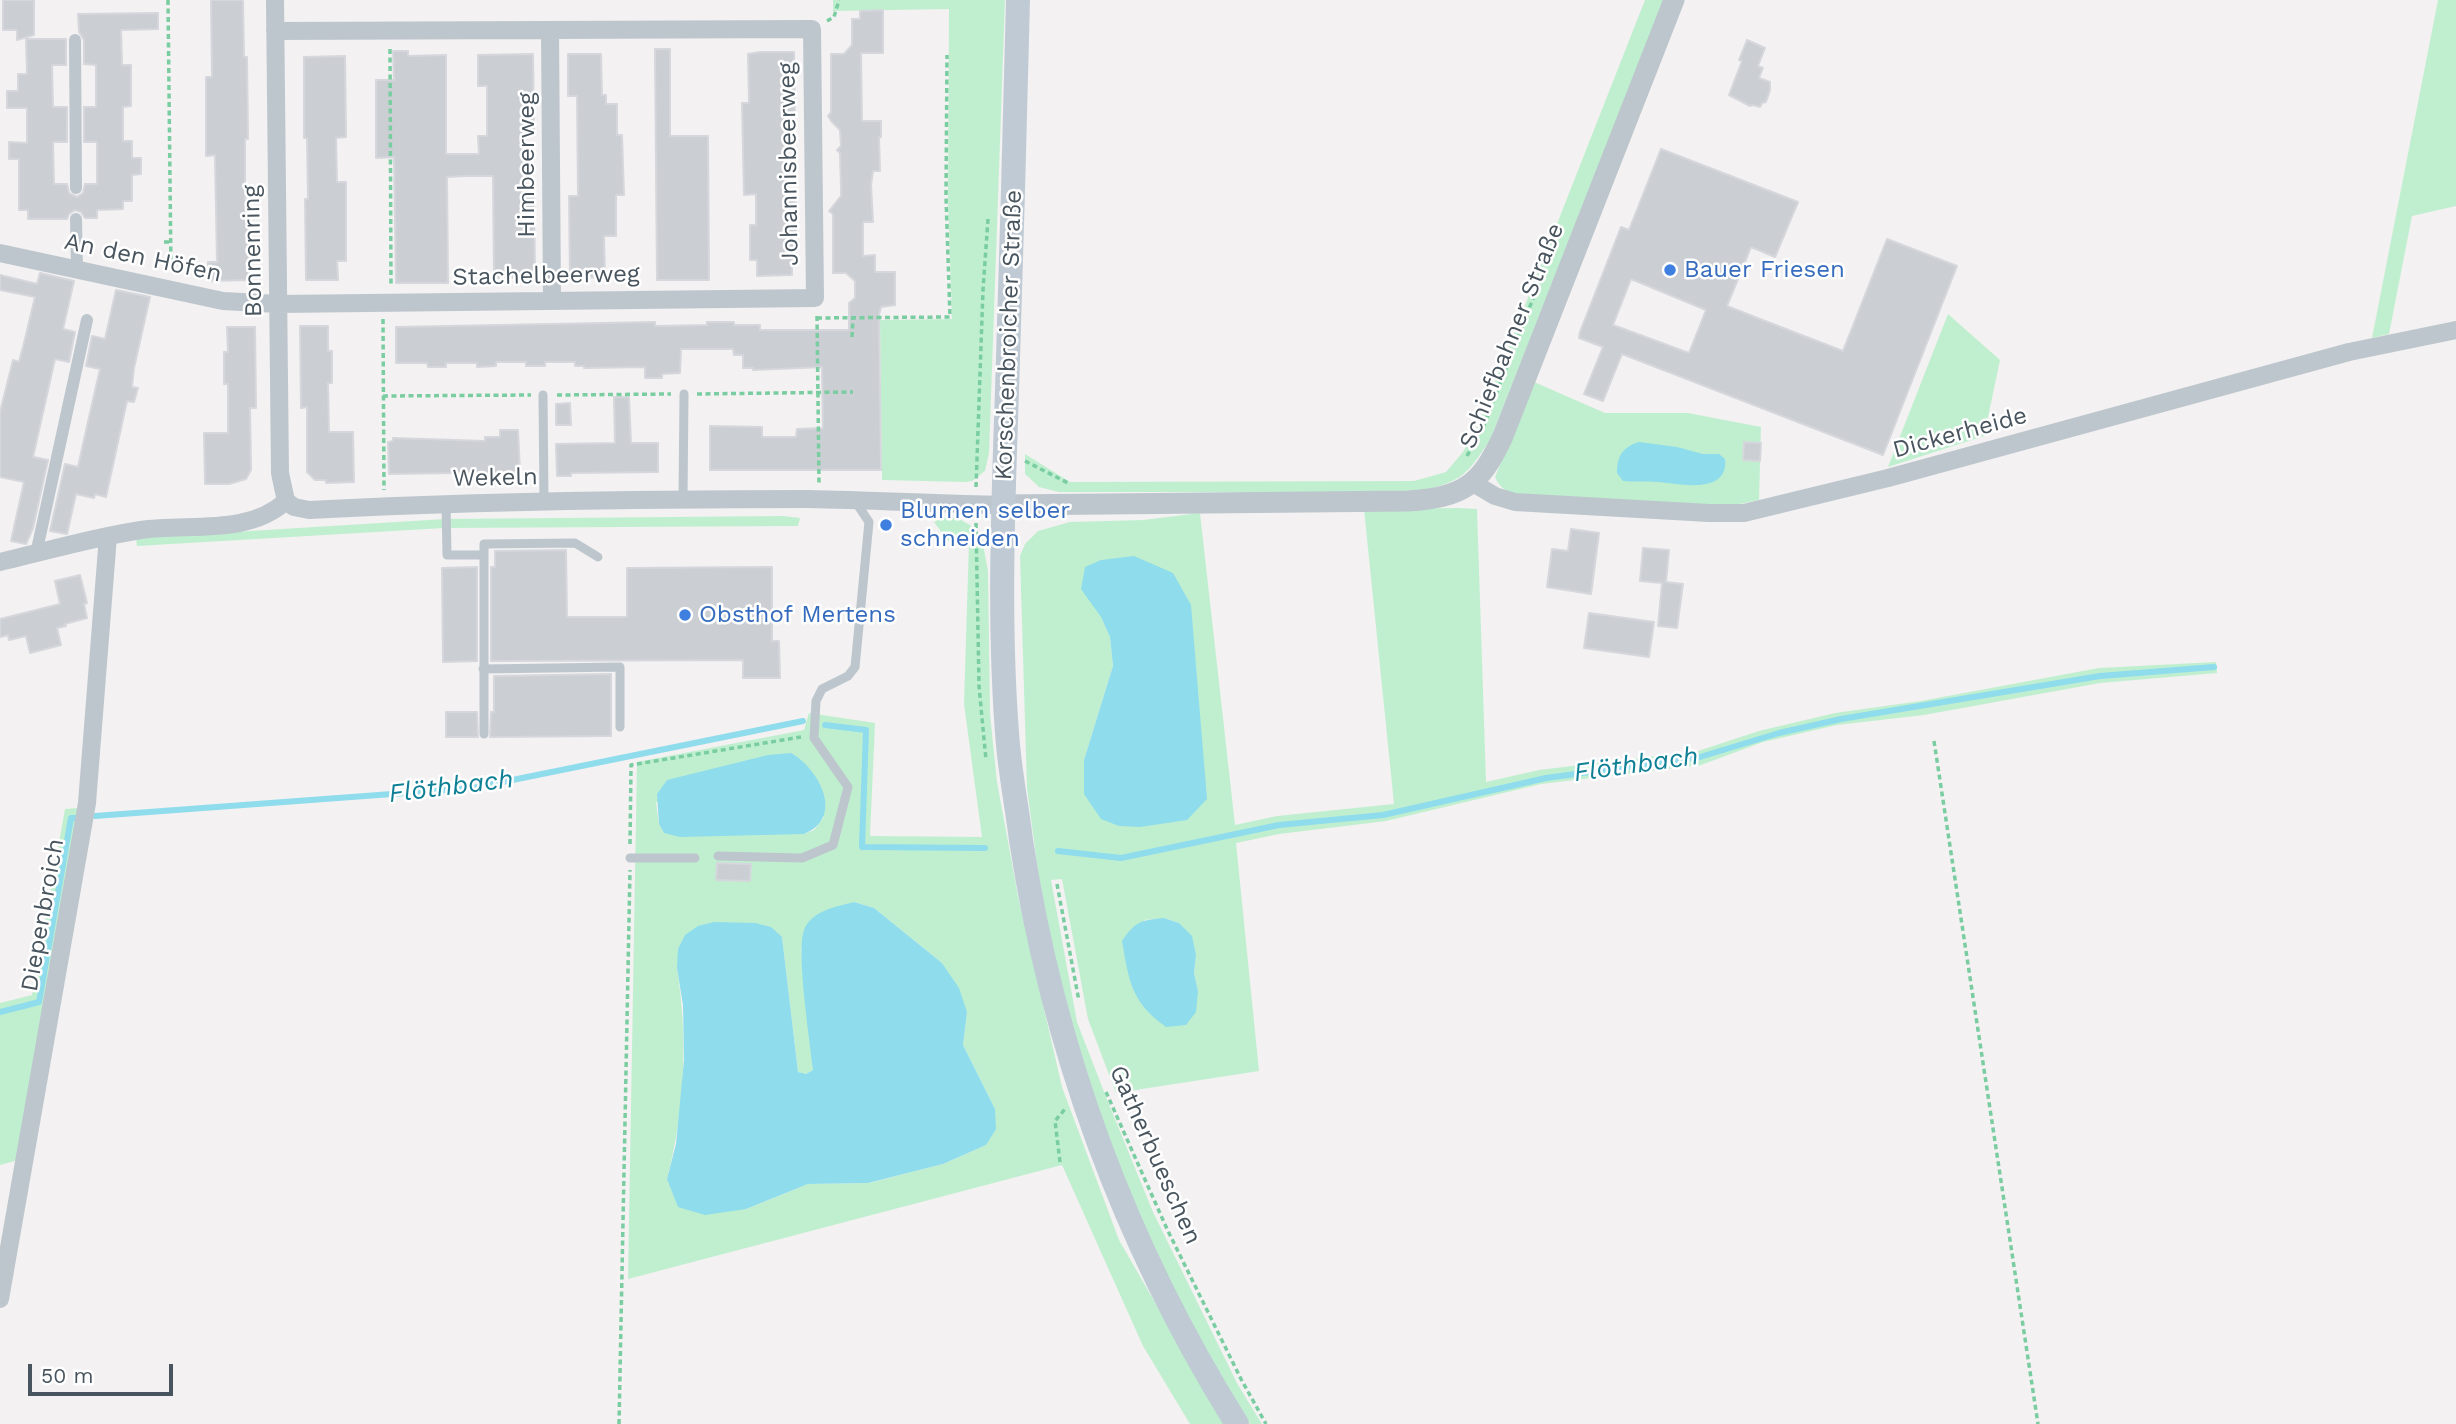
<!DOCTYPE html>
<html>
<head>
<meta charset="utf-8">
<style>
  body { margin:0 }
  #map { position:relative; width:2456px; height:1424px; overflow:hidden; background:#f3f1f1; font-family:"Work Sans",sans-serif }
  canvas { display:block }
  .scale { position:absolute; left:28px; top:1364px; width:145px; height:32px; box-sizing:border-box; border:4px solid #49555e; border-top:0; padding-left:9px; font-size:21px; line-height:24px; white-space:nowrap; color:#49555e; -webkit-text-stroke:5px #fff; paint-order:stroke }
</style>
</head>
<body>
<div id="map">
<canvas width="2456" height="1424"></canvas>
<div class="scale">50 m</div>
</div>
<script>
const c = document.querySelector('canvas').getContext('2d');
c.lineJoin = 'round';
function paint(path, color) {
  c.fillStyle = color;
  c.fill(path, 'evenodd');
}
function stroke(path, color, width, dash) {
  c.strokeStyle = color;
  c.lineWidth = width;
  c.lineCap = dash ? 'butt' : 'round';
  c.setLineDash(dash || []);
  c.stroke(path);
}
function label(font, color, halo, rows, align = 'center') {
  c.font = font + ' "Work Sans",sans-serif';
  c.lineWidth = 5;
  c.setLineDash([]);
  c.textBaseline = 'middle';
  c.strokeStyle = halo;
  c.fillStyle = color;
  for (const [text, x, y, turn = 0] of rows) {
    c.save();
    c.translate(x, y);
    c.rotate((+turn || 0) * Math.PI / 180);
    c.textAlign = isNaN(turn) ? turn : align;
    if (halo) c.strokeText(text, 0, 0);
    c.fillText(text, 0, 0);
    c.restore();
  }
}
const green = new Path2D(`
  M833 0H1005L989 453 985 471 972 481 966 482 882 480 880 320 952 319 948 202 949 9 833 11Z
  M1645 0H1665L1490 440C1465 478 1461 481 1417 492H1059L1039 487 1025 474V454L1070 482 1414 481 1446 472 1463 452 1476 430Z
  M2438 0H2456V206L2412 216 2389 334 2372 338Z
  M1948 314 2000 360 1984 436 1888 467Z
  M1534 382 1605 413H1688L1761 427 1759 500 1730 506 1519 496C1507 491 1500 489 1495 477Z
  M1458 508 1477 509 1486 782 1539 770 1698 751 1759 731 1835 713 1921 701 2099 668 2216 662 2217 673 2100 683 1924 715 1837 725 1763 742 1701 765 1541 784 1386 821 1279 834 1236 843 1259 1071 1116 1093 1088 1019 1062 879 1051 880 1077 1022 1106 1097 1153 1212 1238 1385 1262 1424H1250L1218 1375 1139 1223 1065 1022 1040 887 1027 788 1020 556 1025 544 1038 531 1070 522 1143 520 1200 513 1235 825 1277 816 1394 804 1364 509ZM1101 617 1207 799 1084 760 1113 666 1110 637ZM1164 918 1179 923 1196 955 1194 973 1198 991 1144 920Z
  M783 516 800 518 798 526 444 528 137 546 136 538 445 519Z
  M942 517 959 519 970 525 982 539 988 571 990 714 997 782 1018 896 1062 1087 1119 1240 1225 1424H1190L1143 1346 1062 1165 628 1279 637 762 804 730 809 713 875 723 870 836 982 837 964 704 969 542 948 541 934 522ZM656 802 824 817 814 830 804 834 664 833 659 824ZM854 902 874 908 942 963 967 1012 963 1045 995 1109 986 1145 943 1164 869 1183 808 1184 746 1209 667 1179C685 1110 688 1038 677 968L782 937 798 1072 806 1074 813 1070 801 949Z
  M78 808 18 1160 0 1165V1003L32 995 65 809Z`);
const water = new Path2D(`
  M1639 442 1677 447 1703 454H1719L1725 459C1729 495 1680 484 1657 482 1646 481 1634 482 1623 481L1617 473C1617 457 1622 447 1639 442Z
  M1134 556 1173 573 1191 605 1207 799 1187 820 1140 827 1119 826 1101 819 1084 794V760L1113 666 1110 637 1101 617 1081 589 1085 567 1101 560Z
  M791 753C818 768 846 817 804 834L680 837 664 833 659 824 657 794 667 780 768 755Z
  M854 902 874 908 942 963 959 988 967 1012 963 1045 995 1109 996 1129 986 1145 943 1164 868 1183 808 1184 746 1209 705 1215 678 1207 667 1179 676 1144 684 1060 683 1005 677 968 678 949 685 935 698 926 714 922 755 923 771 927 782 937 798 1072 806 1074 813 1070C810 1041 796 952 804 930 812 910 836 907 854 902Z
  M1164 918 1179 923 1192 936 1196 955 1194 973 1198 991 1196 1012 1186 1025 1166 1027C1131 1002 1129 981 1122 941 1136 921 1141 920 1164 918Z`);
const stream = new Path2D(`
  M825 725 866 730 862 847 985 848
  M95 816 473 788 803 721
  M1058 851 1121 858 1279 825 1383 815 1546 778 1700 757 1779 733 1841 719 2100 676 2214 667
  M0 1012 39 1002 71 818H76`);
const building = new Path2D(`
  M3 0H34V35L17 40V30H3Z
  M211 0H243L244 57H247L248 139H245V199H248L249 280 208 281V262H217L215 155 206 156V77H212Z
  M883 10V53H861L862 121H881V137H879L880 171H873L871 185 873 222H863V256L875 255V272H895V305L881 307 879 315 881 470H710V426L762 427V437H796L797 429 823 428 822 367 753 370V368H743V355H734L733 349H681L680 373 662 374V378H645V367L584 368V366H575V362H545V366H526V362H496V366L477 367V363H446V367H428L427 363H396V327L655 322V326L707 325V322H734V325H760V330H849V303L855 298V281L846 273H833V214L829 211 841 196V188L840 153 837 150 841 146 840 130 832 122 828 116 831 112V54H844L852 45V19H860V11Z
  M158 13V29L121 30 122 65H131V106L123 107V141H132V158H141V174L132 175V201H123V209L97 210V218H85L81 212 75 210 69 214 67 219H28V210H19V159H9V142L27 143V108H7V91H18V74H27L26 39H66V65H52L53 107H67V142H53L54 184H67L69 193 77 197 83 193 85 184H97V142H84V107H96V65L84 64V40L79 32 78 14Z
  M1747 40 1765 48 1758 66 1763 68 1759 78 1770 82V90L1766 102 1762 103 1760 107 1753 105 1750 106 1729 95 1742 61 1739 60Z
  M655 49H670V136H708L709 280H657Z
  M393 51H408V56L446 55V154H479L478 136H487V86H478V55L533 54 534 135 525 136 526 197 534 196 535 277 494 278 493 176H464L447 177 448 283H396L394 157 376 158V80H394Z
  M760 52H794L795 124H793V133H786L787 194 796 193V241L799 244 796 247V254H792V275L757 276V260H750V225H756V194L744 195 742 103H749L748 54Z
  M568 54H601L602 95H606V104H617V135H622L624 195H616V236H604L605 277 570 278 569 196H578L577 96H568Z
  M345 56 346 137 336 138 337 182H346V261H337L338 280H306L305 199H308L307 138H304V57Z
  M1661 149 1798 202 1775 257 1751 247 1727 306 1760 319 1843 351 1887 239 1957 266 1883 455 1622 354 1603 401 1584 394 1603 347 1579 338 1580 332 1621 227 1629 230ZM1631 279 1706 310 1689 353 1613 325Z
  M40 273 74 281 63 329 75 332 69 362 55 359 33 457 48 460 33 528 26 544 11 541 24 482 0 477V412L13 360 19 362 24 343 35 297 0 290V275L37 284Z
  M116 290 150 297 134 368 132 387 138 388 134 402 127 401 106 497 95 494 94 498 76 494 67 534 50 531 65 464 78 467 87 426 100 369 86 366 92 336 105 339Z
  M300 326H328V351H332V383H328L329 432H353L354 482 326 483V480H315L307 472V407L301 408Z
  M227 327H255L256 408H250L251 470 246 479 229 484H205L204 433H228V384H224V352H228Z
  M614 397H629L631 443H658V472L571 473V476H557L556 444 615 443Z
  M570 403 571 425H556V404Z
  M500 430H518L520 472 389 474 388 442 393 441V438L485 441V437H500Z
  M1744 442 1761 443 1760 461 1743 460Z
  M1571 529 1599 533 1591 594 1547 587 1552 549 1568 551Z
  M1643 548 1669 550 1666 582 1683 584 1677 628 1658 626 1662 583 1640 581Z
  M566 550 567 617H627V568L772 567V641H779L780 678H743V660L491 661V567H495V551Z
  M477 567V661L443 662 442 568Z
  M80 575 87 603 84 604 87 618 65 624 66 626 57 628 61 645 30 653 26 636 9 640 8 635 0 637V619L60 604 55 581Z
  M1589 613 1654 622 1649 657 1584 648Z
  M611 674V736L490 737 491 712H494V676Z
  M446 712H477L478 737H446Z
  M717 863 751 864 750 881 716 880Z`);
const path = new Path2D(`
  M168 0 171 271
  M827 21 834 17 839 0
  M390 49 391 286
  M164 242H171
  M817 316 819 483
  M817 318 950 317 946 197 947 55
  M383 319 384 490
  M852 337 853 318
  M697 394 853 392
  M557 395 671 394
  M383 396 531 395
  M1467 456 1482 430 1534 296
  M1025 461 1068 483
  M976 487 983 290 988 219
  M976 523 979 686 986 760
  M1934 741 2038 1424
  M630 844 631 765 801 737
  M1057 884 1079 1001
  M1106 1092 1167 1229 1241 1379 1266 1424
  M1060 1162 1055 1121 1065 1109
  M619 1424 630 870`);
const service = new Path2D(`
  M543 395 544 501
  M683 500 684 394
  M446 503 447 555H484
  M483 669 620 667V727
  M484 734V544L575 543 598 557
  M718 856 802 858 833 845 848 787 814 738 816 701 822 689 848 676 855 667 869 522 855 501
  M630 858H695`);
const pedestrian = new Path2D(`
  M75 40 76 188
  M76 219 77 269
  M36 554 87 320`);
const minor = new Path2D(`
  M275 0 280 473 286 501
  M550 30 552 300
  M0 253 223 301 278 304 815 298 812 29 275 31
  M1473 483 1495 496 1515 502 1709 513H1744L1888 478 2349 352 2456 330
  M286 501 294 507 309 510C476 501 642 499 808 499 873 500 939 504 1004 505
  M0 562C47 551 94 537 141 530 188 523 248 536 286 501
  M0 1299 87 803 108 536`);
const tertiary = new Path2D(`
  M1004 505 1408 501C1463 497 1480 486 1503 436L1674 0`);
const secondary = new Path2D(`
  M1018 0C1015 130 1011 261 1007 391 1003 508 998 628 1008 745 1011 777 1017 808 1021 840 1053 1049 1125 1245 1237 1424`);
const markers = [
  [1670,270,7,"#3f7fe0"],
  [886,525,7,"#3f7fe0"],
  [685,615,7,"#3f7fe0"]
];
const streetNames = [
  ["Johannisbeerweg",789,164,-91],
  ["Himbeerweg",527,165,-90],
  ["Bonnenring",253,251,-91],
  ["An den Höfen",143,258,12],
  ["Stachelbeerweg",546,276,-1],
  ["Korschenbroicher Straße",1009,335,-88],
  ["Schiefbahner Straße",1512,336,-68],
  ["Dickerheide",1960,433,-15],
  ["Wekeln",495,478,-1],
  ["Diepenbroich",43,915,-80],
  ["Gatherbueschen",1155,1155,66]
];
const shopNames = [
  ["Bauer Friesen",1684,270],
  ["Blumen selber",900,511],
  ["schneiden",900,539],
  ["Obsthof Mertens",699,615]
];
const waterNames = [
  ["Flöthbach",1636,765,-8],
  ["Flöthbach",451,787,-7]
];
paint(green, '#c0efd0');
paint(water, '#8edcec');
stroke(stream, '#8edcec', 6);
paint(building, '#cbced3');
stroke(building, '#d5d7dc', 2);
stroke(path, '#79cda0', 3.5, [5, 3.5]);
stroke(service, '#bdc6cd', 9);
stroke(pedestrian, '#bdc6cd', 12);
stroke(minor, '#bdc6cd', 18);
stroke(tertiary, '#bdc6cd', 21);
stroke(secondary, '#bfcad4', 24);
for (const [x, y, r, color] of markers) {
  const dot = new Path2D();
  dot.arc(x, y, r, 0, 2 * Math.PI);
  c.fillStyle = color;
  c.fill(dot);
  stroke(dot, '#fff', 2.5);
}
label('24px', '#49555e', '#fff', streetNames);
label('24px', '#366cbe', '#fff', shopNames, 'left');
label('italic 26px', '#0e7f95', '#fff', waterNames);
</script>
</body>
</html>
